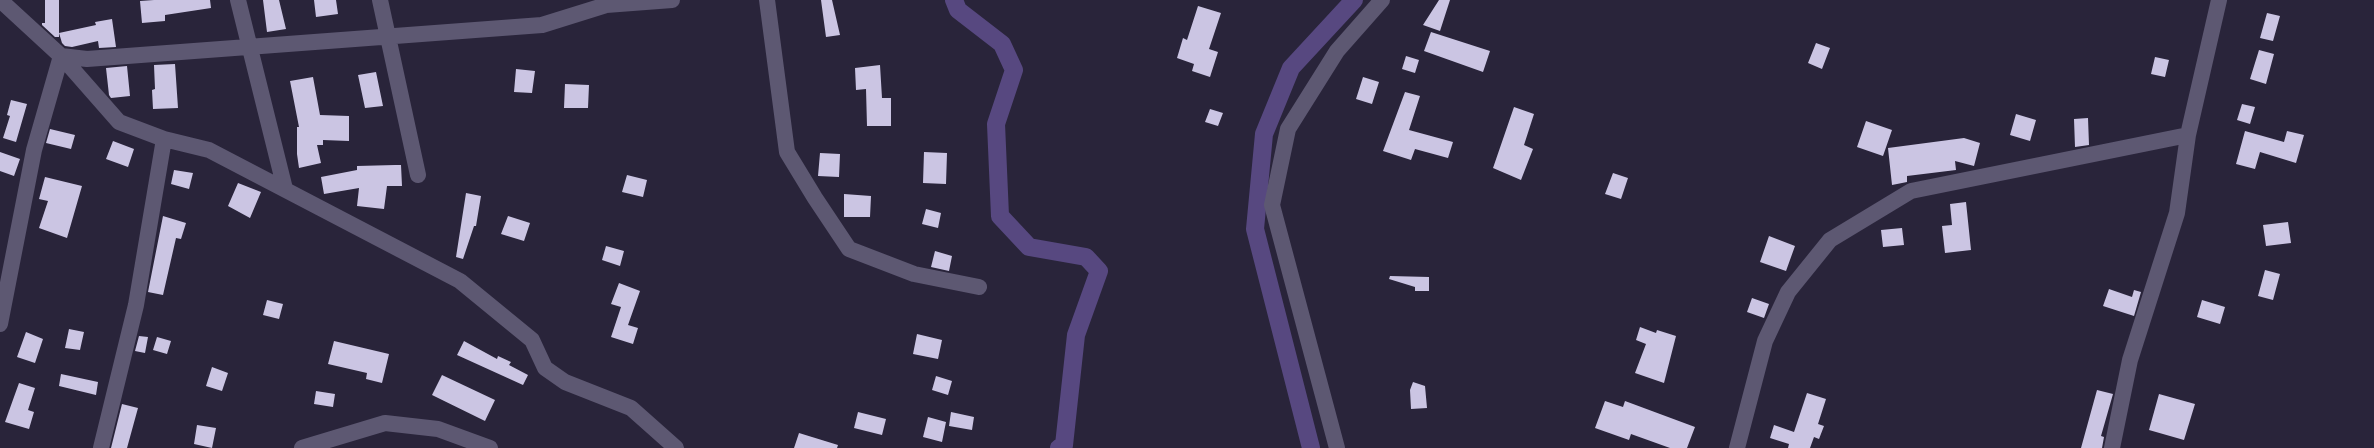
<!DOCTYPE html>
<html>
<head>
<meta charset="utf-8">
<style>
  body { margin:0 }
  canvas { display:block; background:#29243a }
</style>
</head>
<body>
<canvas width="2374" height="448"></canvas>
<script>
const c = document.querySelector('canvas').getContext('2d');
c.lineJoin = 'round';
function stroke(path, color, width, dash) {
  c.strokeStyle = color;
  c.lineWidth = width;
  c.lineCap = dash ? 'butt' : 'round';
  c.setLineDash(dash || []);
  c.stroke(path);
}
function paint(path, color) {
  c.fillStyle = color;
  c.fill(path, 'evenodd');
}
const canal = new Path2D(`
  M954 0 958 10 1002 44 1014 70 996 124 1000 216 1029 247 1086 257 1099 271 1076 335 1064 445 1059 448
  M1311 448 1255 229 1264 134 1291 68 1354 0`);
const building = new Path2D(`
  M45 0H59V37H55L42 25V23H45Z
  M154 0H210L211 8 165 15V21L142 23 140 1Z
  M263 0H279L286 29 267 32Z
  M314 0H336L338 14 316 17Z
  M821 0H832L840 35 826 37Z
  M1439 0H1450L1440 31 1423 25Z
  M1198 6 1221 13 1209 49 1218 52 1210 77 1192 71 1194 64 1177 58 1183 38 1187 40Z
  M2267 13 2280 16 2273 41 2260 38Z
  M112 19 116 47 99 48 98 41 72 47 65 46 62 43 59 33 96 25 95 22Z
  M1431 32 1490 51 1483 72 1424 51Z
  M1816 43 1830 48 1822 69 1808 63Z
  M2259 50 2274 54 2266 84 2250 79Z
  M1406 56 1419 60 1415 73 1402 69Z
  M2155 57 2169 60 2165 77 2151 74Z
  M175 64 178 108 153 109 152 90 155 89 154 65Z
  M880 65 882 98H891V126H867L866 89 856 90 855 68Z
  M127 66 130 96 111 98 109 95 106 68Z
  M516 69 535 71 532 93 514 92Z
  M376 72 383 106 365 108 358 75Z
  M313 77 320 115 349 116V141L323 140V145H317L321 163 299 168 297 154V127H299L290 81Z
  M1363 77 1379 82 1372 104 1356 99Z
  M565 84 589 85 588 108H564Z
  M1405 92 1420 96 1409 130 1453 142 1448 158 1415 149 1411 160 1383 151Z
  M11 100 27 104 16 142 3 138 10 116 7 115Z
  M2242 104 2255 107 2250 124 2237 120Z
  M1514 107 1534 114 1524 145 1533 149 1521 180 1493 168Z
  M1210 109 1223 113 1218 126 1205 122Z
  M2016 114 2036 120 2030 141 2010 135Z
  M2088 118 2089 145 2075 147 2074 119Z
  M1866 121 1892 130 1883 156 1857 147Z
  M50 129 75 135 71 149 46 143Z
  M2245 131 2284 142 2287 131 2304 135 2296 163 2260 152 2255 169 2236 164Z
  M1964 138 1980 143 1974 166 1955 161 1956 170 1907 176V182L1892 185 1888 148Z
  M113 141 134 149 128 167 106 159Z
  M0 152 20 159 14 176 0 171Z
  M924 152 947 153 946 184 923 183Z
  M820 153 840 154 839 177 818 176Z
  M395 165H401L402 186H387L384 209 357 206 359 188 324 194 321 177 357 170V166Z
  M174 170 193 173 189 189 171 184Z
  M1613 173 1628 178 1621 199 1605 194Z
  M627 175 647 180 643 197 622 192Z
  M45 177 82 186 67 238 39 228 48 201 39 199Z
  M238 183 261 192 250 218 228 206Z
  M466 193 481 196 476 226H474L463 259 456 257Z
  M844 194 871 196 870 217H844Z
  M1966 202 1971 250 1945 253 1942 226 1952 225 1950 204Z
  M926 209 941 213 938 228 922 224Z
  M163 216 186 223 181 239 176 238 163 295 148 292Z
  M508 216 530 223 524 241 501 234Z
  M2288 222 2291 243 2266 246 2263 225Z
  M1902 228 1904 245 1883 247 1881 230Z
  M1769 236 1795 246 1786 271 1760 262Z
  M606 246 624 251 620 266 602 260Z
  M935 251 952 256 949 271 931 267Z
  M2265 270 2280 274 2273 300 2258 296Z
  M1390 276 1429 277V291H1415V287L1389 279Z
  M619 283 640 291 628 325 638 328 633 344 611 337 621 307 611 304Z
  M2109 289 2132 297 2134 290 2141 292 2134 316 2103 306Z
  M1752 298 1769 304 1764 318 1747 312Z
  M267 300 283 304 279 319 263 315Z
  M2202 300 2225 307 2220 324 2197 317Z
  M1640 327 1656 333 1657 330 1676 336 1664 383 1635 373 1646 344 1636 340Z
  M69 329 84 332 80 350 65 348Z
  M26 332 43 339 35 363 17 357Z
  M917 334 942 340 938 359 913 354Z
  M139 336 148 337 145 353 135 351Z
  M157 337 171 341 167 354 153 350Z
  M334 341 389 354 382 383 366 379 367 373 328 364Z
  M464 341 497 359 498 356 511 362 509 365 528 375 523 385 457 355Z
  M212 367 228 373 222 391 206 386Z
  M61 374 98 382 96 395 59 386Z
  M442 375 495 400 485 421 432 395Z
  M936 376 952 381 948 395 932 390Z
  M1413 382 1425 386 1427 408 1411 409 1410 390Z
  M19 383 35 388 28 410 34 412 29 429 5 422Z
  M2097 390 2113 394 2101 436 2104 437 2102 448H2081Z
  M316 391 335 394 333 407 314 404Z
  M1807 393 1826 399 1818 424 1824 426 1819 439 1814 437 1810 448H1788L1789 444 1770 438 1774 425 1794 432Z
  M2159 394 2195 404 2184 440 2149 430Z
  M1605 401 1623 407 1625 401 1695 427 1687 448H1670L1631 434 1629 440 1595 428Z
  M122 404 138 408 127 448H111Z
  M858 412 886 419 882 435 854 428Z
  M951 412 974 417 972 430 949 426Z
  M928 417 946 422 942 442 923 437Z
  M197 425 216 428 212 448 194 444Z
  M799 433 838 445 837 448H794Z`);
const minor = new Path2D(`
  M0 0 61 56 87 59 542 25 606 5 672 0
  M238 0 285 189
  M380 0 418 175
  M767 0 787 152 815 198 849 249 914 274 979 287
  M0 324 34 150 61 56 119 122 164 139 209 150 460 281 532 340 545 368 565 382 631 408 676 448
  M101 448 136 305 164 139
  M302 448 385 423 438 429 490 448
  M1337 448 1272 205 1288 129 1337 51 1382 0
  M1737 448 1765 341 1788 292 1830 240 1911 191 2188 135
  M2112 448 2130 360 2177 213 2188 135 2219 0`);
stroke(canal, '#574880', 18);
paint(building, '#cbc5e3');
stroke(minor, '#5d5872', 16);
</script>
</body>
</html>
